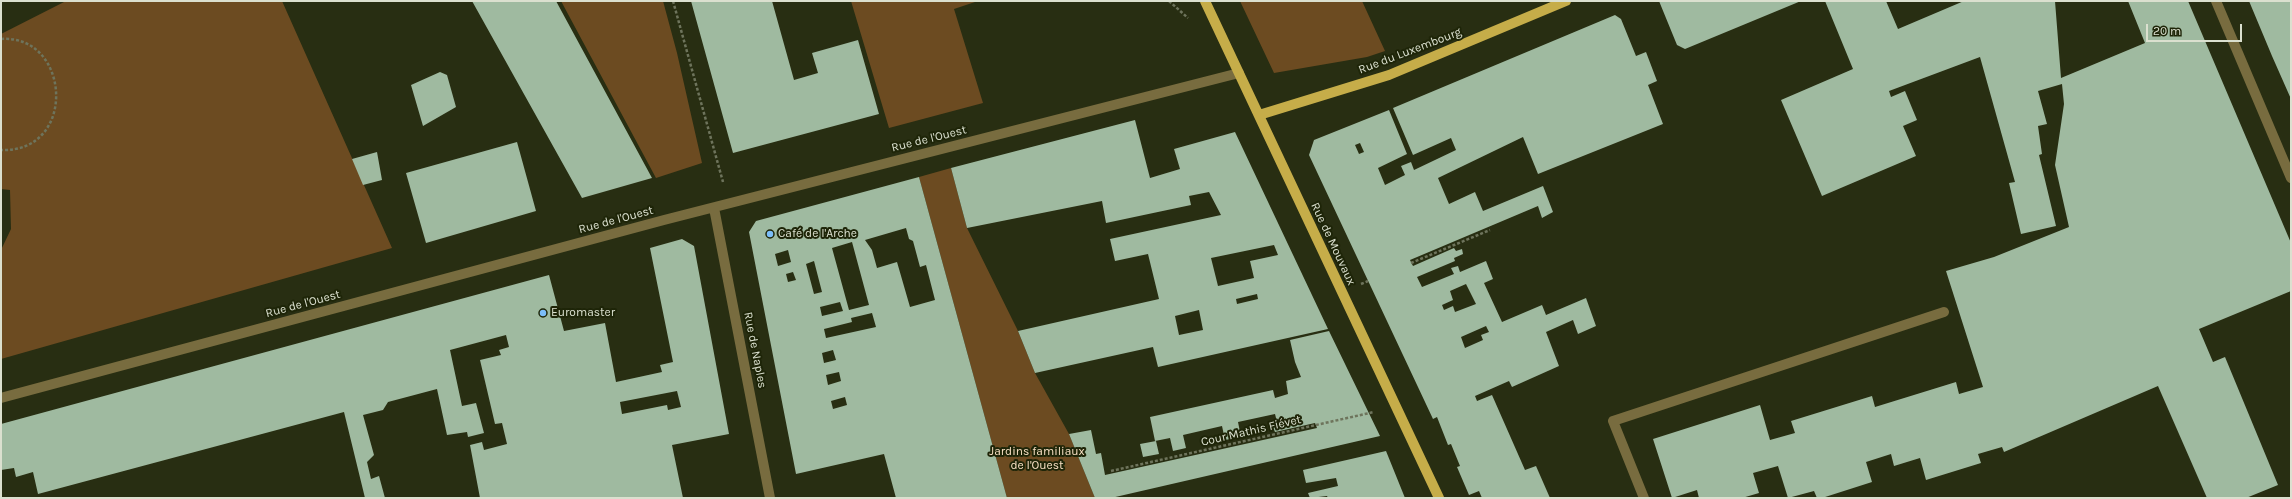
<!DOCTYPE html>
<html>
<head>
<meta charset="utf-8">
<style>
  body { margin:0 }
  #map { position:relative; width:2292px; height:499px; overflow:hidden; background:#282e12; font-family:Karla,sans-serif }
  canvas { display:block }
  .frame { position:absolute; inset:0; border:2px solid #dbe0cf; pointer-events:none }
  .scale { position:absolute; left:2146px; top:24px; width:96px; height:18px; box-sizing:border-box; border:2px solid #dbe0cf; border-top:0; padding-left:5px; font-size:12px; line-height:14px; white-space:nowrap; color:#dbe0cf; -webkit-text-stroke:3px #1e2508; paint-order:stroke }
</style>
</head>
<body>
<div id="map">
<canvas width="2292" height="499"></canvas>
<div class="frame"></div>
<div class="scale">20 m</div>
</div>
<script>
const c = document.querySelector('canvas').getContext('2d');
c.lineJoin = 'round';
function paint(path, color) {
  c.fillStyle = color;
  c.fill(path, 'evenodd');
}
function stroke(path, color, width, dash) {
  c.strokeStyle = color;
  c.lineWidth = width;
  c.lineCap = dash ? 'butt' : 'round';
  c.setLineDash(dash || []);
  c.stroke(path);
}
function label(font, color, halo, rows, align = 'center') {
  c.font = font + ' Karla,sans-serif';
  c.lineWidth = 4;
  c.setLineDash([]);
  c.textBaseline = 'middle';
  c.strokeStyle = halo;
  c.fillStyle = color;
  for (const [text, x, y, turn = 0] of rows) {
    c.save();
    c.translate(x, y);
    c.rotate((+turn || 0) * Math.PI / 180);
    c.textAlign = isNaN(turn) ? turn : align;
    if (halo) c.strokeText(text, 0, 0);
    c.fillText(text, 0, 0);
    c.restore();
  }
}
const green = new Path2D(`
  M66 1H282L392 248 1 359V250L11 229 10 190 1 189V34Z
  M561 1H663L677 53 702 163 656 178Z
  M851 1H978L954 9 983 103 889 128Z
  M1240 1H1362L1385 51 1367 57 1274 73Z
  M951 168 967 228 1018 331 1035 373 1069 434 1095 498H1007L919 177Z`);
const building = new Path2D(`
  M472 1H556L652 178 582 198Z
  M691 1H772L794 80 818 73 812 53 858 40 879 114 733 153Z
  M1659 1H1801L1685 49 1677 45Z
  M1825 1H1886L1898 29 1964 1H2055L2061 78 2145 43 2128 1H2188L2291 243V291L2199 329 2213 362 2225 357 2278 485 2246 498H2207L2158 386 2004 452 2002 447 1978 454 1981 463 1926 480 1920 458 1894 466 1891 454 1866 462 1872 482 1822 498H1817L1814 491 1788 498 1778 466 1753 473 1759 493 1742 498H1699L1697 490 1672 498 1653 439 1760 405 1770 440 1795 433 1791 421 1872 396 1875 407 1956 382 1959 394 1983 387 1946 271 1994 257 2069 227 2055 165 2064 104 2062 84 2038 91 2047 124 2038 126 2042 154 2039 155 2056 226 2021 234 2009 183 2015 182 1980 57 1889 91 1891 97 1905 91 1917 120 1903 126 1916 156 1822 196 1781 100 1853 69Z
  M2249 1H2291V99L2272 56Z
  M1615 15 1621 19 1636 56 1646 52 1657 81 1648 85 1663 124 1538 174 1523 137 1438 178 1449 204 1475 192 1483 211 1543 186 1553 212 1542 218 1538 206 1410 260 1413 266 1454 248 1456 251 1462 249 1463 254 1454 258 1455 261 1417 277 1422 287 1454 274 1451 268 1458 266 1460 272 1486 261 1493 279 1484 283 1502 322 1542 305 1546 315 1586 298 1596 326 1578 334 1573 320 1546 332 1559 366 1512 387 1509 381 1475 396 1477 401 1492 395 1525 470 1536 466 1550 498H1482L1479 491 1469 495 1457 467 1460 466 1451 444 1448 445 1437 417 1433 419 1309 155 1314 140 1389 110 1407 154 1378 168 1385 185 1405 175 1401 166 1411 162 1414 170 1456 150 1451 138 1413 155 1393 108ZM1360 143 1364 152 1359 154 1355 145ZM1466 284 1476 304 1455 312 1453 306 1444 310 1442 305 1453 300 1450 291ZM1486 326 1489 332 1481 335 1483 340 1465 348 1461 337Z
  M440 72 447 75 456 107 423 126 411 85Z
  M1135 120 1150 178 1180 169 1174 149 1235 132 1328 329 1158 367 1153 347 1035 373 1018 331 1159 299 1148 254 1115 261 1110 239 1221 215 1209 192 1189 196 1191 205 1106 223 1102 201 967 228 951 168ZM1274 245 1278 255 1250 261 1254 278 1218 286 1211 258ZM1257 294 1258 299 1237 304 1236 299ZM1199 310 1203 330 1179 335 1175 316Z
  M517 142 536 211 426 243 406 173Z
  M377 152 382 180 363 185 352 159Z
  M919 177 1007 498H896L884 454 796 474 749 232 756 221ZM906 228 909 239 913 241 920 267 926 265 935 300 910 307 897 262 877 268 872 250 865 240ZM852 242 869 305 849 310 832 248ZM788 250 791 262 778 266 775 254ZM814 261 822 292 814 294 806 264ZM793 272 796 280 788 282 786 274ZM840 302 843 311 822 316 820 307ZM872 313 876 327 826 338 824 329 852 322 851 318ZM833 350 836 360 824 363 822 353ZM839 372 841 381 828 385 826 375ZM845 397 847 405 833 409 831 401Z
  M682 239 694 246 729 434 672 445 683 498H480L470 445 482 442 484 450 507 444 502 423 495 424 480 360 501 355 499 350 509 347 506 335 450 350 462 406 476 403 484 433 468 437 467 432 447 435 437 389 388 402 383 410 363 415 374 455 367 462 371 479 379 476 385 498H365L344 412 38 494 33 472 16 477 14 468 1 470V424L549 275 564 331 605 323 616 382 662 372 660 365 673 362 650 248ZM677 391 681 407 668 410 667 405 622 414 620 402Z
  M1329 331 1380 436 1111 498H1095L1069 434 1091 430 1096 454 1101 453 1105 475 1317 428 1315 423 1275 432 1273 427 1278 426 1275 414 1238 422 1241 437 1225 440 1222 426 1183 435 1186 448 1173 451 1170 438 1155 441 1150 417 1273 390 1275 398 1288 394 1286 381 1301 377 1295 362 1290 340Z
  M1156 441 1159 454 1143 457 1140 444Z
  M1386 451 1405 498H1328L1327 496 1310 498 1308 493 1338 486 1336 478 1306 483 1303 470Z`);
const path = new Path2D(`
  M673 1 723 182
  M1169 1 1188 18
  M1 39C71 34 78 153 1 150
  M1411 263 1490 230
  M1361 284 1368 281
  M1111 471 1374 412`);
const minor = new Path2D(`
  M2216 1 2291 178
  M714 208 770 498
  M1 398 664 220 1239 73
  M1644 498 1613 421 1944 312`);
const major = new Path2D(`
  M1205 1 1439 498
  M1259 115 1389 75 1566 1`);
const markers = [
  [770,234,4,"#7cbef9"],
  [543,313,4,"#7cbef9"]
];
const streetNames = [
  ["Rue du Luxembourg",1410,51,-21],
  ["Rue de l'Ouest",929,139,-14],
  ["Rue de l'Ouest",616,220,-15],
  ["Rue de Mouvaux",1333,244,65],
  ["Rue de l'Ouest",303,304,-15],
  ["Rue de Naples",755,350,79],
  ["Cour Mathis Fiévet",1251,431,-13]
];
const poiNames = [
  ["Café de l'Arche",778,234],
  ["Euromaster",551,313]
];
const parkNames = [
  ["Jardins familiaux",1037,452],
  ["de l'Ouest",1037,466]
];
paint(green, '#6c4b21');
paint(building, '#9fbaa0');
stroke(path, '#6e745c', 2.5, [3, 2]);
stroke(minor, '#786c3f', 10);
stroke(major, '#c6ad49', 10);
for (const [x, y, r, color] of markers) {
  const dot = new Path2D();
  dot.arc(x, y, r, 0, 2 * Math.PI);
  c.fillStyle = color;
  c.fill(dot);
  stroke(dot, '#1e2508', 1.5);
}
label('12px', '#dbe0cf', '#1e2508', streetNames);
label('12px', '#dbe0cf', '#1e2508', poiNames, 'left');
label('12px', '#f9e0c4', '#1e2508', parkNames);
</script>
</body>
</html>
